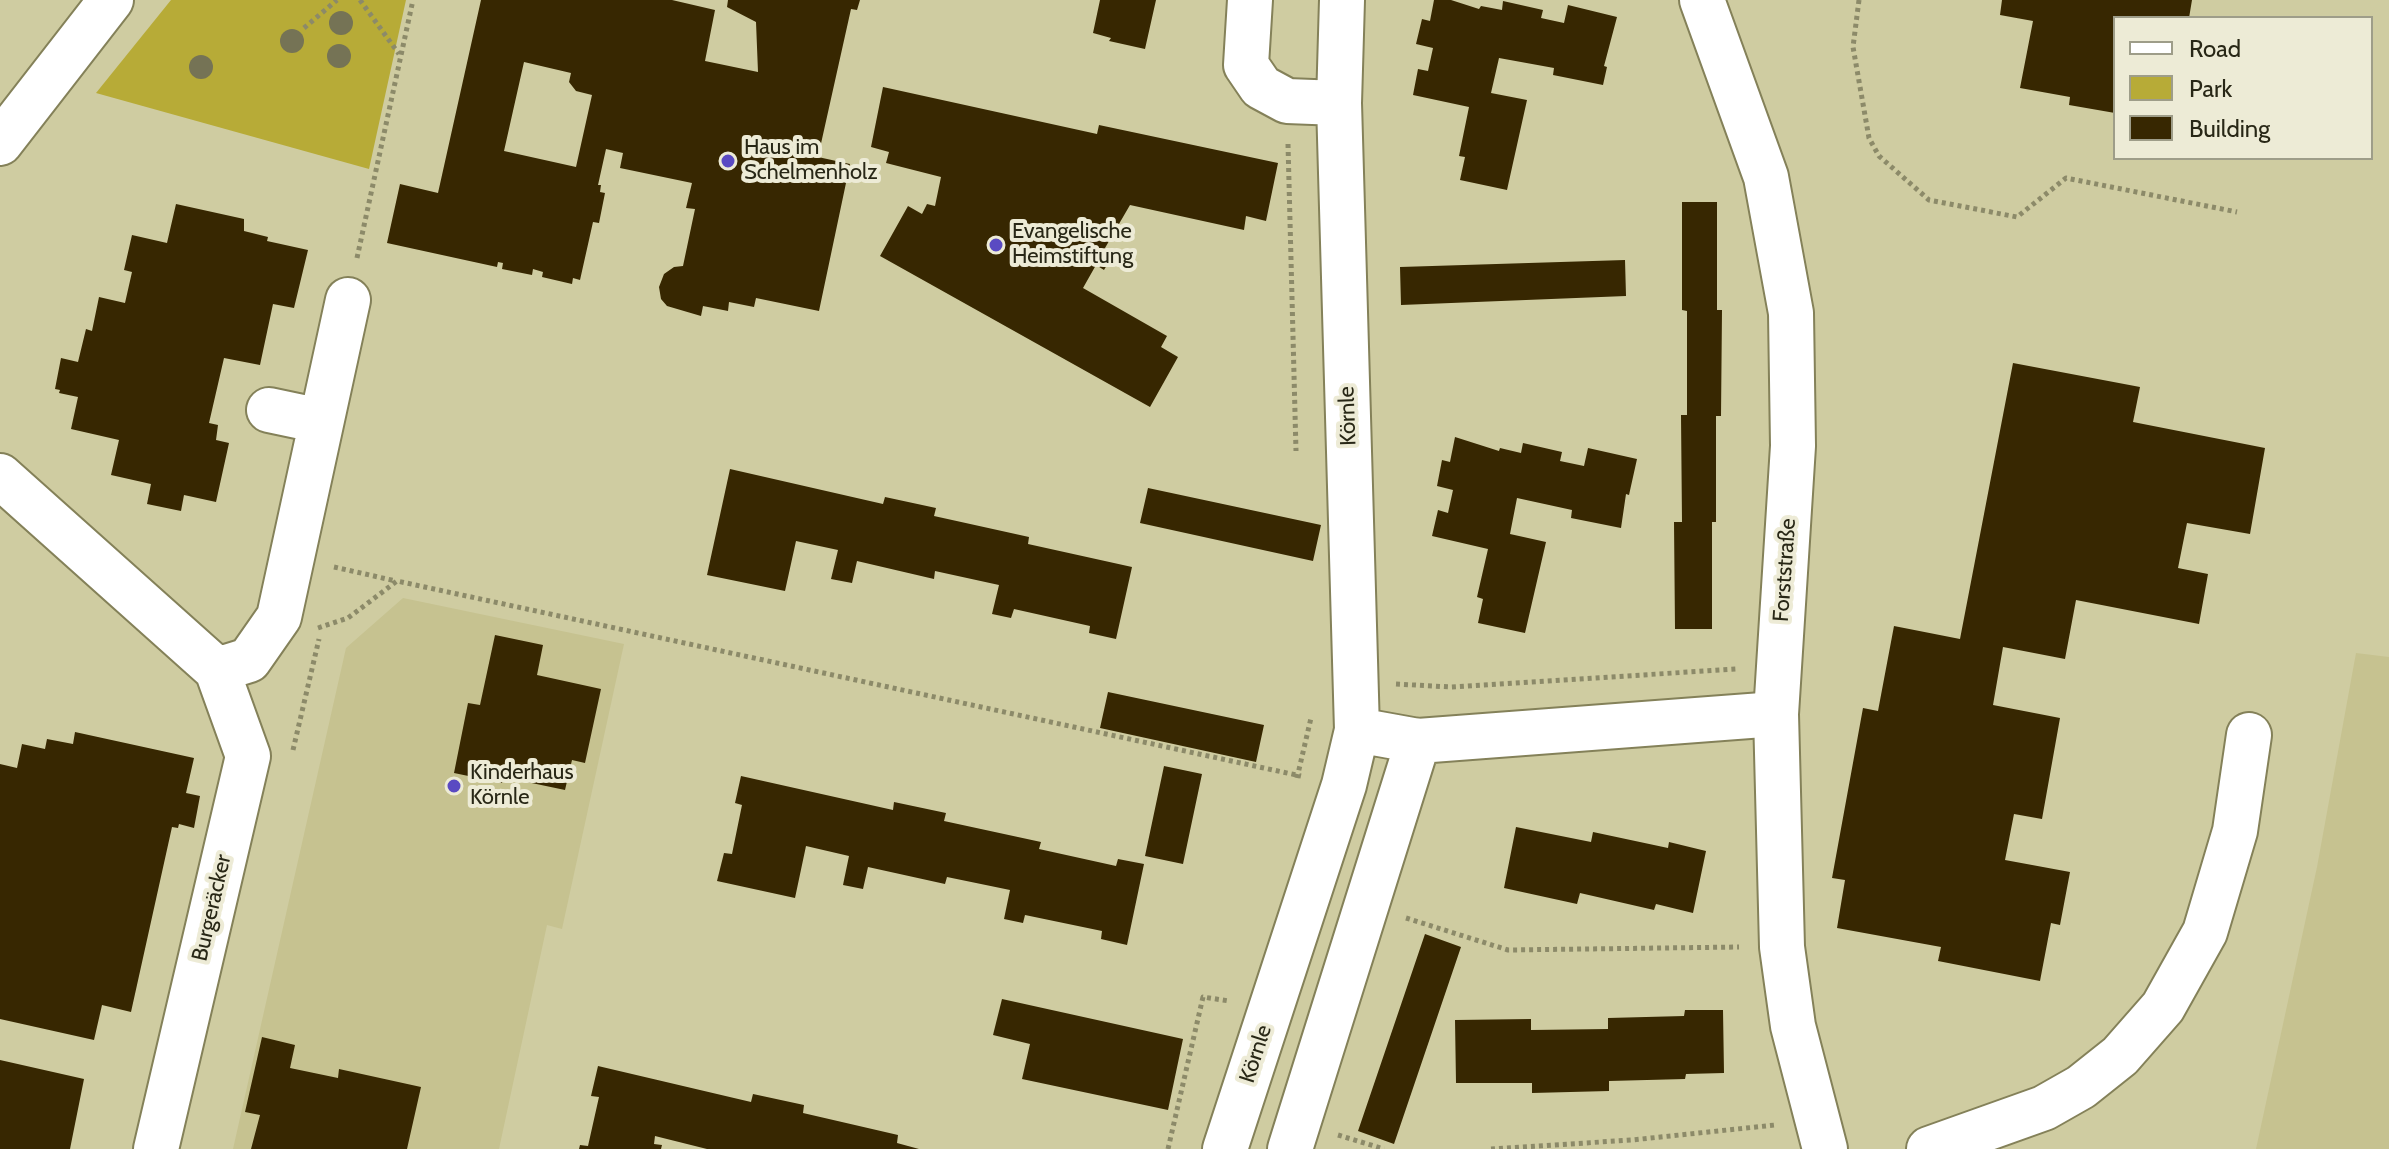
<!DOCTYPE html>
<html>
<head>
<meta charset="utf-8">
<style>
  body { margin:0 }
  #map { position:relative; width:2389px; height:1149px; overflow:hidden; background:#cfcca1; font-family:Cabin,sans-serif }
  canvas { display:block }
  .legend { position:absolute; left:2113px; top:16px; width:260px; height:144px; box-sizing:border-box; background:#edebd6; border:2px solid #9e9d89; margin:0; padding:10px 14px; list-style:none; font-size:24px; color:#282716 }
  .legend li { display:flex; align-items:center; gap:16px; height:40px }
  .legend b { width:40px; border:2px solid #9e9d89 }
</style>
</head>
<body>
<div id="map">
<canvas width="2389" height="1149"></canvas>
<ul class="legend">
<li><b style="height:10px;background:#fff"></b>Road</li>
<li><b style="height:22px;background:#b7ab37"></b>Park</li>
<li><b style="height:22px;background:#372701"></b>Building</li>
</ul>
</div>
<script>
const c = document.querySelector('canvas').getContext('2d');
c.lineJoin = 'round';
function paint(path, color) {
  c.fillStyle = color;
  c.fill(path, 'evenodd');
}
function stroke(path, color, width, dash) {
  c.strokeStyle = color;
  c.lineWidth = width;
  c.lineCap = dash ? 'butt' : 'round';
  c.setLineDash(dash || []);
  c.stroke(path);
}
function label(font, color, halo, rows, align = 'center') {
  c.font = font + ' Cabin,sans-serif';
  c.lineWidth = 8;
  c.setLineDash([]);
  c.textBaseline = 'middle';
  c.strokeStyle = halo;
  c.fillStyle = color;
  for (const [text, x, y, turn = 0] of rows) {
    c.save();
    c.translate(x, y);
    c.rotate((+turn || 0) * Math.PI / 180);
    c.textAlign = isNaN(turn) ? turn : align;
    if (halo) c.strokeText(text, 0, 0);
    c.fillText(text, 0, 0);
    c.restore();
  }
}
const built = new Path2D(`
  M403 598 624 644 562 929 547 925 499 1149H233L346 648Z
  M2356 653 2389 657V1149H2256L2317 867Z`);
const green = new Path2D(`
  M171 0H406L369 169 96 93Z`);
const building = new Path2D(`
  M481 0H672L715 10 705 61 758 72 756 22 727 7 728 0H860L857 10 851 9 818 157 850 164 819 311 756 298 754 307 729 302 728 311 703 306 701 316 667 306 661 299 659 287 664 274 674 267 683 266 695 209 686 208 692 183 620 168 623 153 606 149 598 185H601L600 192 605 193 599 223 593 222 580 280 573 278 572 284 542 277 543 272 533 269 532 275 502 269 503 263 498 262 497 267 387 243 400 184 438 193ZM524 62 571 73 569 82 576 91 592 95 576 167 504 151Z
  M1100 0H1156L1145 49 1109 41 1111 38 1093 33Z
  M1434 0H1451L1479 9 1481 6 1502 10 1503 1 1543 10 1541 18 1564 23 1568 5 1617 17 1604 66 1607 67 1603 85 1553 75 1554 68 1499 58 1491 93 1527 100 1507 190 1460 180 1465 157 1459 156 1469 107 1413 95 1418 69 1428 71 1433 48 1416 44 1422 19 1430 21Z
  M2002 0H2192L2189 18H2115V113L2069 105 2070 97 2020 88 2033 21 2000 15Z
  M883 87 1097 134 1099 125 1278 163 1266 221 1246 216 1244 230 1130 205 1105 248 1114 253 1104 270 1096 265 1083 288 1167 336 1161 347 1178 357 1150 407 880 256 908 206 922 214 927 204 935 206 941 177 886 163 889 152 871 147Z
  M1682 202H1717V310H1722L1721 416H1716V522H1712V629H1675L1674 522H1682L1681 415H1687V311L1682 310Z
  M176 204 244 219V231L268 237 267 241 308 250 294 308 273 304 260 365 224 358 209 423 218 425 216 440 229 443 216 502 184 495 181 511 147 504 151 484 111 475 119 440 71 429 78 397 59 393 60 390 55 389 61 358 78 362 86 329 92 331 99 297 125 303 132 272 124 270 132 235 167 243Z
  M1625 260 1626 296 1401 305 1400 267Z
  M2013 363 2140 387 2133 422 2265 448 2250 534 2187 523 2178 568 2208 574 2199 624 2076 600 2065 659 2003 647 1993 705 2060 718 2042 819 2014 814 2005 860 2070 872 2060 925 2051 923 2040 981 1938 961 1941 947 1837 928 1845 880 1832 878 1863 708 1878 711 1894 626 1960 639Z
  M1455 437 1499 451 1500 448 1521 453 1523 443 1562 452 1560 461 1584 466 1588 448 1637 459 1629 495 1626 494 1621 528 1571 518 1572 510 1517 498 1510 534 1546 542 1525 633 1478 623 1483 599 1477 597 1488 549 1432 536 1438 510 1448 513 1453 490 1437 486 1442 460 1450 462Z
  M730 469 883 504 885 497 936 508 934 516 1029 537 1028 544 1132 567 1116 639 1089 633 1090 626 1014 609 1011 618 992 614 999 585 935 571 934 579 857 561 852 583 831 579 838 550 796 541 785 591 707 575Z
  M1148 488 1321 525 1313 561 1140 523Z
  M495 635 543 645 537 675 601 689 585 763 572 760 565 790 503 777 502 783 454 773 468 703 480 705Z
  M1108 692 1264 725 1256 762 1100 728Z
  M75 732 194 758 186 793 200 796 194 828 179 824 178 828 172 827 131 1012 102 1005 94 1040 0 1019V764L17 768 22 744 45 749 47 739 73 744Z
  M1164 766 1202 774 1183 864 1145 856Z
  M741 776 893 810 894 802 946 813 944 821 1041 842 1039 849 1116 866 1118 859 1144 864 1127 945 1101 939 1102 931 1025 915 1023 923 1004 919 1010 890 947 877 945 884 868 867 863 889 843 885 849 856 806 846 795 898 717 881 724 853 732 854 742 805 735 803Z
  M1516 827 1591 842 1593 832 1668 848 1669 842 1706 851 1693 913 1656 904 1654 910 1580 893 1577 904 1504 888Z
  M1425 934 1461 947 1394 1144 1358 1131Z
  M1002 999 1183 1039 1168 1110 1022 1079 1030 1044 993 1035Z
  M1685 1010H1723L1724 1073 1686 1074 1685 1079 1609 1081V1091L1532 1093V1083H1456L1455 1020 1531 1019V1030L1608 1029V1018L1684 1016Z
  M262 1037 295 1045 290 1068 338 1078 339 1069 421 1087 407 1149H251L260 1115 245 1112Z
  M0 1060 84 1079 70 1149H0Z
  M598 1066 751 1102 753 1094 804 1105 803 1113 898 1135 897 1143 919 1149H707L655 1136 654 1144 662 1145 661 1149H579L580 1145 588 1146 599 1097 591 1096Z`);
const path = new Path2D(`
  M360 0 399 54
  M1859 0 1853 47 1869 138 1879 156 1929 200 2017 217 2066 178 2237 212
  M304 28 337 0
  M1288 144 1296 451
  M357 258 413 0
  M334 567 396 581
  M318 628 348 618 397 581 1301 776
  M1396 684 1451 687 1737 669
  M293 750 319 639
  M1297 778 1311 718
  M1406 918 1508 950 1739 947
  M1338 1135 1384 1149
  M1168 1149 1203 997 1229 1001
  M1491 1149 1632 1140 1775 1125`);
const minor = new Path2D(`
  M1250 0 1246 65 1261 87 1287 101 1339 103
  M1342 0 1339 103 1357 730 1418 741 1776 714
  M269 410 321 421
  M0 476 217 670 248 756 156 1149
  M217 670 249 660 279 617 348 300
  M1225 1149 1344 785 1357 730
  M1290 1149 1418 741
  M1929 1149 2044 1108 2081 1087 2120 1056 2163 1007 2205 932 2235 831 2249 735`);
const tertiary = new Path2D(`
  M1702 0 1766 177 1791 313 1793 446 1776 714 1782 947 1793 1026 1825 1149
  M0 143 111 0`);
const trees = [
  [341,23],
  [292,41],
  [339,56],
  [201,67]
];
const markers = [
  [728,161,8,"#5a4ac2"],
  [996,245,8,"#5a4ac2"],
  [454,786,8,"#5a4ac2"]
];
const poiNames = [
  ["Haus im",744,148],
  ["Schelmenholz",744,173],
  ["Evangelische",1012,232],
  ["Heimstiftung",1012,257],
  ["Kinderhaus",470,773],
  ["Körnle",470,798]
];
const streetNames = [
  ["Körnle",1348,416,-92],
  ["Forststraße",1785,570,-86],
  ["Burgeräcker",212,908,-77],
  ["Körnle",1256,1054,-72]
];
paint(built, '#c6c290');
paint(green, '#b7ab37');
paint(building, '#372701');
stroke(minor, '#848159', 48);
stroke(tertiary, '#848159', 48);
stroke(path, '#8c8a69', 5, [4, 4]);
stroke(minor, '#fff', 44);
stroke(tertiary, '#fff', 44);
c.fillStyle = '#757355';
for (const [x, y] of trees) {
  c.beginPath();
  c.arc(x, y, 12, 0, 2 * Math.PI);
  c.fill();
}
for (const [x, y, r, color] of markers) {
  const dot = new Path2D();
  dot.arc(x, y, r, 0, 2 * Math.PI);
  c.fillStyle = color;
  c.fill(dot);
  stroke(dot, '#edebd6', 3);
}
label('22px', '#282716', '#edebd6', poiNames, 'left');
label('22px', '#282716', '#edebd6', streetNames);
</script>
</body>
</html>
